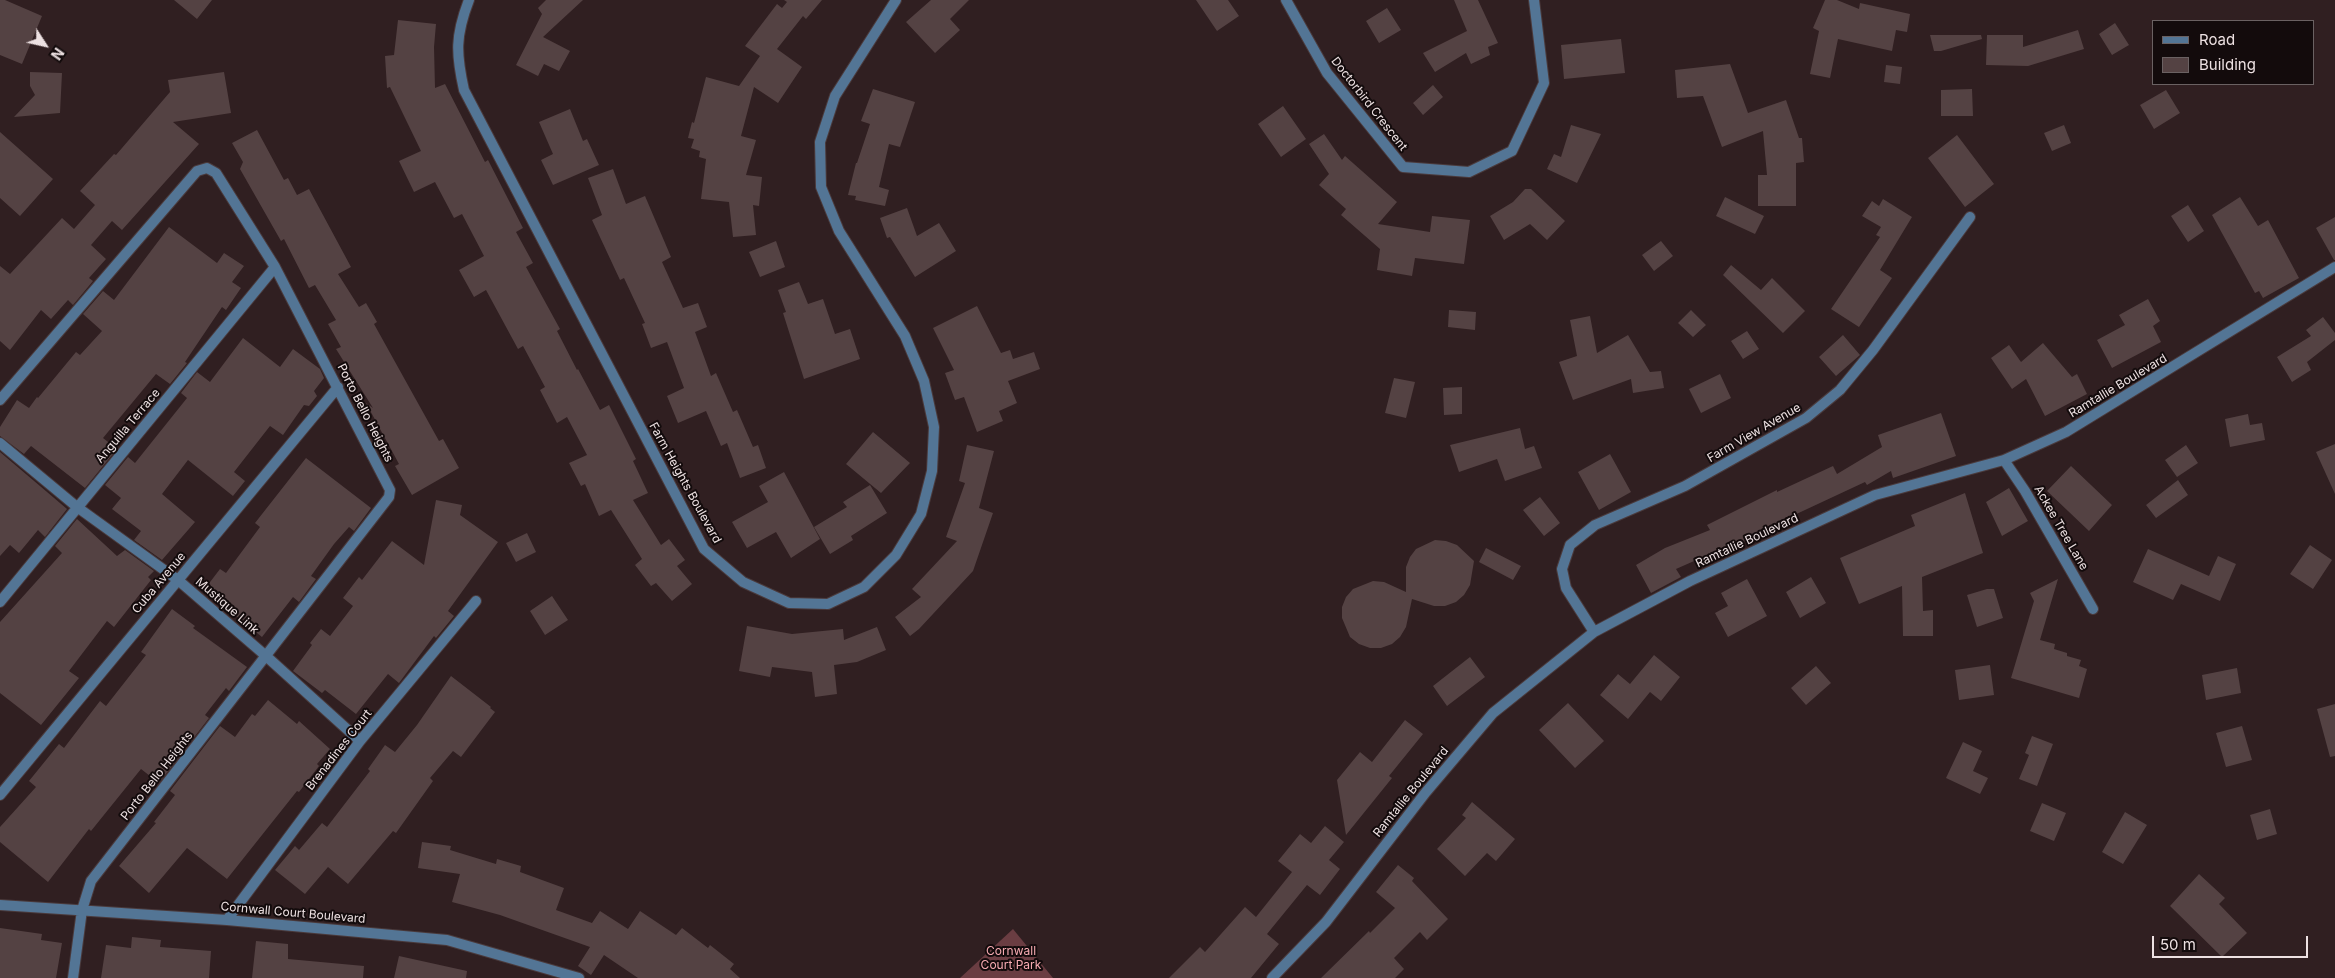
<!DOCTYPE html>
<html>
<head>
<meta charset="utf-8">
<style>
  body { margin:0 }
  #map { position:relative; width:2335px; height:978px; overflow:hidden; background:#301f21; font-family:Inter,sans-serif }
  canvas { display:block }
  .legend { position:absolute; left:2152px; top:20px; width:162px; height:65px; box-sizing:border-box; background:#130b0c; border:1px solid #6a6162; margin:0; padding:6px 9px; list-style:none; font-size:15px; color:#ede1e2 }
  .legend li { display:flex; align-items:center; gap:10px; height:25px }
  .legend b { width:25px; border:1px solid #6a6162 }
  .north { position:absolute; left:20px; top:20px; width:50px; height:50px; -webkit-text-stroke:4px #130b0c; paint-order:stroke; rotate:125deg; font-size:14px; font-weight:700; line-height:20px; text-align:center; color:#ede1e2 }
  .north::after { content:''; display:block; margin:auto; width:18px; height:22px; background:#ede1e2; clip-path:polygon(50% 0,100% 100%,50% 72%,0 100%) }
  .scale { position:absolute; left:2152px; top:936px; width:156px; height:22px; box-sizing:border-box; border:2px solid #ede1e2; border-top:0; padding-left:6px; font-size:15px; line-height:18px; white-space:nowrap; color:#ede1e2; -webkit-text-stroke:4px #130b0c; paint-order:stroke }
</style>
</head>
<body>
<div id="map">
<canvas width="2335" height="978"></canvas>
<ul class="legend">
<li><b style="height:6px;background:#537595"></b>Road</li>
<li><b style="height:14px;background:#544243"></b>Building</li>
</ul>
<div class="north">N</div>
<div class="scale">50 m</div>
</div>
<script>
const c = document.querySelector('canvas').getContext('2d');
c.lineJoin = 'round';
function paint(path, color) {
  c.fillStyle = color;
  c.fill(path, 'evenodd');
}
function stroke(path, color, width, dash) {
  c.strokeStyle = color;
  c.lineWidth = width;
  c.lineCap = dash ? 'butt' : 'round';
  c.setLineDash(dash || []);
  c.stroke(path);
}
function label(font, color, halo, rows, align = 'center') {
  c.font = font + ' Inter,sans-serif';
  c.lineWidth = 4;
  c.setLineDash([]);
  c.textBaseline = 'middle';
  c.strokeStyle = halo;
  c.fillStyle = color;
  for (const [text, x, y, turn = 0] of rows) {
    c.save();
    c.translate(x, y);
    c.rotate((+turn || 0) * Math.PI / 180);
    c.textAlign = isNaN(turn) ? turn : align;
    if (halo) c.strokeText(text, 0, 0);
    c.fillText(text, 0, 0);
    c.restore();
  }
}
const green = new Path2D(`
  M1013 929 1053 978H960Z`);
const building = new Path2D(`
  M0 0H5L42 16 22 64 0 55Z
  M174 0H212L197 19Z
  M546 0H583L543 37 570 51 559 71 544 64 538 76 516 65 542 14 538 8Z
  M784 0H822L806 19 803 16 777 49 802 67 778 103 754 87 741 136 756 140 746 175 762 177 759 206 753 205 756 235 733 237 729 202 701 199 706 159 699 157 700 151 691 148 694 139 688 138 692 122 694 123 706 77 739 86 760 56 745 46 777 4 782 8 787 2Z
  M931 0H969L950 19 960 30 935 53 906 22Z
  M1196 0H1228L1239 16 1217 31Z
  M1454 0H1478L1498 43 1488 47 1490 55 1471 64 1466 53 1435 72 1423 53 1467 31Z
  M1825 0H1837L1859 9 1860 3 1910 14 1907 32 1896 30 1892 51 1838 39 1830 78 1810 74 1819 31 1813 28Z
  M1387 8 1401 30 1379 43 1366 21Z
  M398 20 436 24 434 47 435 88 445 84 485 162 488 160 523 228 516 232 533 263 526 267 560 329 557 331 577 370 578 369 600 410 609 405 636 459 633 461 648 493 633 500 661 545 669 539 685 560 677 566 692 584 672 601 656 583 651 586 635 565 642 559 611 510 599 516 585 484 581 486 569 463 587 455 567 417 557 423 540 390 545 387 523 346 518 349 486 290 474 297 459 270 484 256 462 214 454 218 435 182 414 192 399 161 421 151 390 87 387 88 385 56 394 55Z
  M2115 23 2129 45 2112 55 2099 34Z
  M2078 30 2084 49 2028 66 1986 65 1987 35H2023V47Z
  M1930 35H1981L1982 39 1941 51H1934Z
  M1621 39 1625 73 1564 79 1561 45Z
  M1730 64 1748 113 1786 100 1799 138H1802L1804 162 1796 163V206H1758V175H1767L1763 131 1722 147 1703 96 1677 98 1675 70Z
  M1886 65 1902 67 1900 84 1884 82Z
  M30 72 62 73 60 113 14 117 35 95 30 86Z
  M224 72 231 113 173 122 199 144 122 230 112 221 91 245 106 259 89 278 93 281 73 305 68 300 51 319 41 310 10 350 0 341V266L10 274 62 218 74 229 95 205 80 191 114 154 116 155 170 92 168 80Z
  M1433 85 1443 97 1423 115 1413 103Z
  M873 89 915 102 900 147 889 144 879 187 889 190 885 206 855 200 856 196 848 195 856 163H857L870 124 861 121Z
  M1972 89 1973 116H1941V90Z
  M2166 90 2180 113 2154 129 2140 105Z
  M1283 106 1306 139 1281 157 1258 124Z
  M570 109 583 141 587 139 599 165 553 185 541 160 553 154 539 122Z
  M1571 125 1601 134 1577 183 1547 169 1554 154 1561 157Z
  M2064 125 2071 143 2052 151 2044 133Z
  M257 130 284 180 288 178 297 195 309 189 351 267 338 274 359 307 366 303 377 322 374 324 439 441 443 439 459 468 412 495 395 466 399 464 366 403 373 408 336 349 341 347 328 324 336 320 315 285 309 288 284 239 281 241 240 169 243 162 232 143Z
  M0 132 53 179 20 216 0 198Z
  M1324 134 1342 160 1345 156 1397 202 1378 224 1430 232 1432 216 1470 220 1464 264 1415 258 1412 276 1377 270 1380 249 1341 215 1346 209 1319 185 1329 174 1309 144Z
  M1957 135 1994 184 1965 207 1928 158Z
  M613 169 626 204 645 196 671 257 662 262 683 308 698 303 707 327 695 332 711 376 716 373 733 412 737 410 753 447 758 445 766 468 740 478 727 443 721 446 706 411 678 423 667 396 684 388 667 342 651 348 642 324 645 323 624 278 620 280 592 220 602 215 588 178Z
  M1525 189H1531L1565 221 1547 240 1530 224 1504 240 1490 216 1513 202Z
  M1725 197 1764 216 1755 234 1716 216Z
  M2240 197 2258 226 2268 220 2299 278 2263 298 2259 291 2255 293 2212 215Z
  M1883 199 1912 217 1880 270 1892 278 1859 327 1831 309 1880 237 1876 235 1881 227 1862 216 1872 201 1879 206Z
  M2188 205 2204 231 2188 242 2171 216Z
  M907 208 917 236 939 223 956 251 915 277 890 237 887 238 880 218Z
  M2335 217V260H2334L2316 228Z
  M169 227 217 263 224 253 244 266 232 282 241 288 226 310 222 307 185 362 187 363 170 384 156 374 103 438 117 449 85 488 31 446 24 454 0 436V427L17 400 29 408 37 397 38 398 76 352 80 355 102 331 83 314 103 291 114 300Z
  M776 241 785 267 760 277 749 252Z
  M1661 241 1673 256 1654 271 1642 255Z
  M1731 265 1761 290 1772 278 1805 311 1783 333 1723 275Z
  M799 282 808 304 823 299 835 334 850 329 860 359 804 379 783 313 786 312 778 290Z
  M2148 299 2160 321 2153 326 2161 342 2112 368 2097 340 2125 325 2119 315Z
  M977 306 1001 353 1010 350 1013 359 1034 352 1040 369 1008 381 1017 403 999 411 1003 421 977 432 964 397 955 400 945 373 954 370 933 328Z
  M1449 310 1476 312 1475 330 1448 327Z
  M1691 310 1706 325 1693 337 1678 323Z
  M1590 316 1597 353 1628 335 1650 372 1661 371 1664 388 1633 393 1631 379 1573 400 1559 362 1577 356 1570 320Z
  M2323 317 2335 333V340L2307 362 2311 370 2292 382 2277 357 2311 336 2306 330Z
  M1747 331 1759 349 1743 359 1731 341Z
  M1843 335 1860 355 1836 376 1819 357Z
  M243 338 280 367 293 349 320 369 324 378 314 391 317 396 309 406 304 405 283 435 270 426 234 472 245 481 233 496 188 460 162 494 195 522 162 560 134 540 141 531 112 509 121 498 105 485 128 457 135 463 187 398 181 393 197 372 210 382Z
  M2043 343 2072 377 2077 374 2087 394 2045 416 2026 379 2012 389 1991 358 2009 345 2021 362Z
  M1720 374 1731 398 1701 413 1689 389Z
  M1394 378 1415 382 1406 418 1385 413Z
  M1462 387V414L1444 415 1443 388Z
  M1941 413 1956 456 1893 478 1891 471 1867 485 1865 482 1790 517V519L1721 553 1719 550 1676 569 1681 577 1651 593 1636 565 1665 548 1710 530 1707 525 1777 490V492L1833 466 1837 474 1882 447 1878 435Z
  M2248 414 2250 425 2262 423 2265 440 2230 447 2225 419Z
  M1520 428 1525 449 1534 446 1542 468 1505 481 1497 459 1459 472 1450 445Z
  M873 432 910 463 881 493 846 464Z
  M2335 444V494L2316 452Z
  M967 445 994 451 979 508 993 513 973 571 919 629 910 636 895 617 921 597 912 589 957 541 946 537 965 483 959 481Z
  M2186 445 2198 463 2177 477 2165 460Z
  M0 452 67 509 45 537 38 530 19 553 10 545 0 556Z
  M1610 454 1631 492 1599 510 1578 472Z
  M306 458 371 508 354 531 349 527 334 544 311 576 316 579 299 602 293 597 262 637 204 590 220 569 226 573 260 527 255 523Z
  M2071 466 2112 505 2089 531 2047 491Z
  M784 472 820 539 791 558 776 532 747 548 732 522 768 502 759 486Z
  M2178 480 2188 495 2156 518 2146 505Z
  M870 485 887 513 851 536 853 540 830 554 814 527 847 507 843 502Z
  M2009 488 2028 521 2002 536 1986 502Z
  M1965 493 1983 553 1922 577 1923 611 1933 610V636H1903L1902 586 1859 604 1840 558 1915 526 1911 515Z
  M1540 497 1560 523 1544 536 1523 510Z
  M436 500 462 505 460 515 498 542 448 611 454 616 436 638 434 636 399 683 388 674 356 714 325 690 322 693 293 671 312 645 310 643 321 629 330 636 353 606 343 598 359 577 362 580 392 541 424 565Z
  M77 519 117 556 125 550 154 571 148 577 151 580 114 627 107 621 69 671 79 678 41 725 0 693V622L62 553 55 546Z
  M527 533 536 552 516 562 506 543Z
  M1435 540 1446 541 1457 545 1474 561 1470 585 1464 595 1456 602 1445 606H1434L1412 599 1406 627 1400 637 1392 644 1381 648H1370L1359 644 1350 637 1342 618V607L1346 597 1353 589 1373 581 1384 582 1406 592V567L1410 557 1416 549Z
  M2310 545 2332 560 2313 589 2290 574Z
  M1486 548 1521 566 1513 580 1479 562Z
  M2148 549 2209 576 2218 556 2236 564 2220 601 2181 584 2173 600 2133 582Z
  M1811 577 1826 603 1800 618 1786 592Z
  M1747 579 1767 616 1728 637 1715 613 1728 606 1721 593Z
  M2058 579 2040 640 2055 644 2054 649 2067 653V656L2081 660 2079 666 2087 669 2079 698 2011 678 2034 601 2030 593Z
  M1987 589H1994L2003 618 1977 627 1967 595Z
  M552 596 568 620 545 635 530 611Z
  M172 609 195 626 193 628 247 667 229 691 226 688 205 715 209 718 159 783 141 769 91 831 89 829 48 882 0 842V827L36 787 29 781 59 744 64 748 100 701 106 706 146 655 141 652Z
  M747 626 792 634 843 629 844 640 877 627 886 650 857 662 834 665 837 694 815 697 812 672 772 667 770 677 739 671Z
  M1654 655 1680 677 1661 701 1650 692 1628 719 1600 695 1618 674 1630 684Z
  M1470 657 1485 677 1447 706 1433 686Z
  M1990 665 1994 695 1959 700 1955 670Z
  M1816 666 1831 683 1806 705 1791 688Z
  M2237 668 2241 693 2206 700 2202 675Z
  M451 676 491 707 490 708 495 712 461 757 453 751 430 778 433 781 396 833 393 831 348 884 328 867 305 894 275 870 295 846 299 850 322 823 327 827 370 771 368 769 385 745 395 752 417 725Z
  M268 700 297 724 299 721 330 749 317 764 319 766 299 792 297 791 227 879 187 848 149 893 119 866 156 823 154 822 175 795 170 791 220 726 235 737 252 714 255 716Z
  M1568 703 1604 741 1575 768 1539 730Z
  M2335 704V756L2330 757 2317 709Z
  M1405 720 1423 734 1389 776 1392 778 1346 835 1337 780 1360 752 1372 762Z
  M2242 726 2252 760 2226 767 2216 733Z
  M2032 736 2053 744 2037 786 2019 779 2029 755 2025 753Z
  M1963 742 1982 751 1973 771 1988 778 1980 794 1946 778Z
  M1472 802 1515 839 1496 861 1487 853 1465 876 1437 849 1466 818 1462 815Z
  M2042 803 2066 813 2054 841 2030 831Z
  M2270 809 2277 834 2257 840 2250 815Z
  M2125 812 2147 825 2123 864 2102 852Z
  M1325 826 1344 842 1329 860 1340 869 1320 895 1307 885 1267 934 1279 944 1251 978H1169L1200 947 1205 952 1245 907 1256 917 1292 872 1278 861 1300 834 1311 843Z
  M422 842 451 846 450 850 496 864 497 859 521 866 520 872 564 888 556 910 592 923 600 911 628 929 640 911 676 935 682 928 708 948 710 945 734 964 730 969 740 978H638L604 955 591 975 578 966 590 947 500 915 452 902 460 874 418 868Z
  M1398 865 1414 878 1412 881 1448 919 1427 940 1420 932 1394 958 1404 969 1395 978H1321L1369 931 1370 933 1395 908 1376 892Z
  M2199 874 2225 898 2219 904 2247 933 2222 957 2170 906Z
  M0 928 42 934 41 940 62 943 56 978H0Z
  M132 937 161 940 160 947 211 951 209 978H101L106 945 131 948Z
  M256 941 288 944V959L364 966 363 978H252Z
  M399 956 467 971 466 978H394Z`);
const street = new Path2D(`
  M469 0C455 36 456 54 464 90L704 549 743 582 789 603 828 604 864 587 896 555 921 514 932 471 934 427 924 381 905 336 839 231 821 187 820 142 835 96 896 0
  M1286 0 1327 73 1403 167 1469 172 1512 151 1544 83 1534 0
  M0 400 197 171 207 168 216 173 275 267 390 490 389 497 91 881 82 910 73 978
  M0 443 77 507 178 580 266 656 360 741
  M2004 460 2025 491 2093 609
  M0 602 275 267
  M1594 632 1566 588 1562 569 1570 545 1595 525 1685 486 1806 418 1840 390 1873 350 1970 217
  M0 795 338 387
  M0 905 227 920 447 940 579 978
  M227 920 360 741 476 601
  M1272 978 1326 922 1426 792 1493 713 1594 632 1690 581 1875 495 2004 460 2066 432 2335 267`);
const streetNames = [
  ["Doctorbird Crescent",1369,104,52],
  ["Ramtallie Boulevard",2118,386,-31],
  ["Porto Bello Heights",365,413,63],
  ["Anguilla Terrace",128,426,-50],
  ["Farm View Avenue",1754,433,-30],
  ["Farm Heights Boulevard",685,483,61],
  ["Ackee Tree Lane",2061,528,60],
  ["Ramtallie Boulevard",1747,541,-25],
  ["Cuba Avenue",159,583,-50],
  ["Mustique Link",227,606,41],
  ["Brenadines Court",339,750,-52],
  ["Porto Bello Heights",157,776,-52],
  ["Ramtallie Boulevard",1411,792,-51],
  ["Cornwall Court Boulevard",293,913,5]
];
const parkNames = [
  ["Cornwall",1011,951],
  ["Court Park",1011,965]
];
paint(green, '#6a3d42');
paint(building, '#544243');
stroke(street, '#4a3a3c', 12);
stroke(street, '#537595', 10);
label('12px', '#ede1e2', '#130b0c', streetNames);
label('12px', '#f8acb3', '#130b0c', parkNames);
</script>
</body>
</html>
